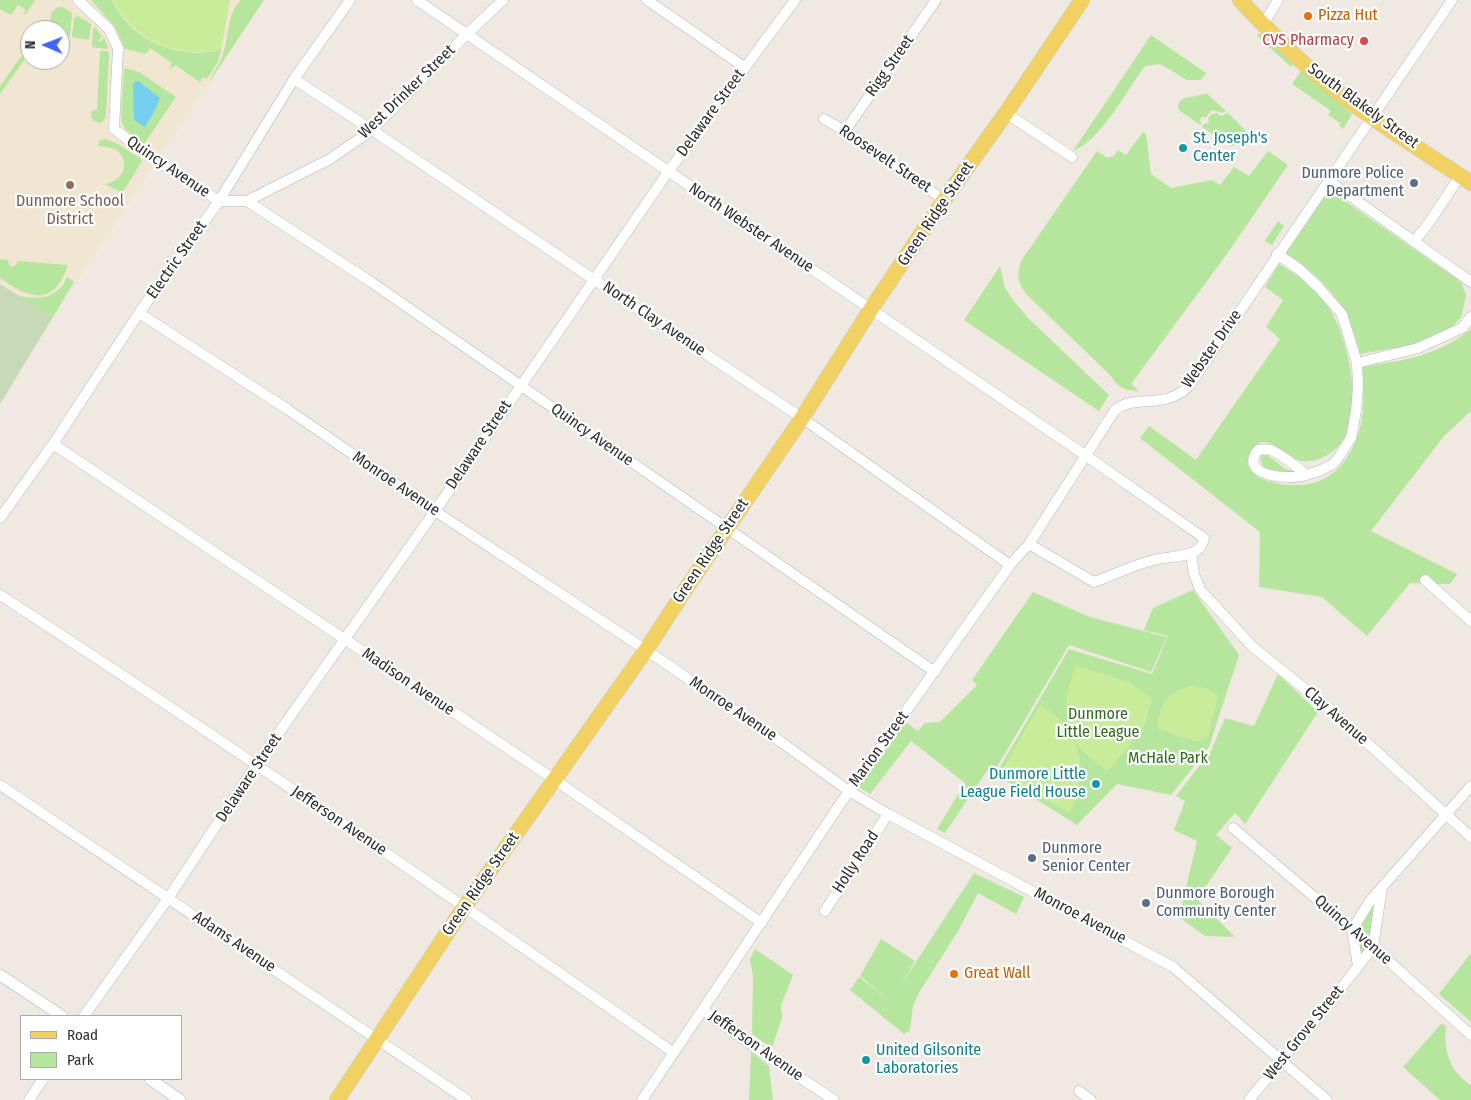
<!DOCTYPE html>
<html>
<head>
<meta charset="utf-8">
<style>
  body { margin:0 }
  #map { position:relative; width:1471px; height:1100px; overflow:hidden; background:#efe9e1; font-family:"Fira Sans Condensed",sans-serif }
  canvas { display:block }
  .legend { position:absolute; left:20px; top:1015px; width:162px; height:65px; box-sizing:border-box; background:#fff; border:1px solid #ababab; margin:0; padding:6px 9px; list-style:none; font-size:15px; color:#2e2e2e }
  .legend li { display:flex; align-items:center; gap:10px; height:25px }
  .legend b { width:25px; border:1px solid #ababab }
  .north { position:absolute; left:20px; top:20px; width:50px; height:50px; box-sizing:border-box; background:#fff; border:1px solid #ababab; border-radius:50%; rotate:271deg; font-size:14px; font-weight:700; line-height:20px; text-align:center; color:#2e2e2e }
  .north::after { content:''; display:block; margin:auto; width:18px; height:22px; background:#4264fb; clip-path:polygon(50% 0,100% 100%,50% 72%,0 100%) }
</style>
</head>
<body>
<div id="map">
<canvas width="1471" height="1100"></canvas>
<ul class="legend">
<li><b style="height:6px;background:#f2d163"></b>Road</li>
<li><b style="height:14px;background:#b6e59e"></b>Park</li>
</ul>
<div class="north">N</div>
</div>
<script>
const c = document.querySelector('canvas').getContext('2d');
c.lineJoin = 'round';
function paint(path, color) {
  c.fillStyle = color;
  c.fill(path, 'evenodd');
}
function stroke(path, color, width, dash) {
  c.strokeStyle = color;
  c.lineWidth = width;
  c.lineCap = dash ? 'butt' : 'round';
  c.setLineDash(dash || []);
  c.stroke(path);
}
function label(font, color, halo, rows, align = 'center') {
  c.font = font + ' "Fira Sans Condensed",sans-serif';
  c.lineWidth = 4.5;
  c.setLineDash([]);
  c.textBaseline = 'middle';
  c.strokeStyle = halo;
  c.fillStyle = color;
  for (const [text, x, y, turn = 0] of rows) {
    c.save();
    c.translate(x, y);
    c.rotate((+turn || 0) * Math.PI / 180);
    c.textAlign = isNaN(turn) ? turn : align;
    if (halo) c.strokeText(text, 0, 0);
    c.fillText(text, 0, 0);
    c.restore();
  }
}
const education = new Path2D(`
  M0 0H264L53 317 0 284ZM30 30H60V60H30Z`);
const green = new Path2D(`
  M0 0H35L26 14H23L26 10 18 5 11 15 0 9Z
  M91 0H112C132 42 178 60 221 50L218 62 208 77 206 79 203 77 200 82 175 65 169 70 172 63 150 48 146 54 125 49 115 27Z
  M241 0H264L210 81C212 74 219 65 222 57 230 38 226 14 241 0Z
  M58 7H63L72 13 70 36 68 37H60V30H50L51 13Z
  M78 16 91 24 89 40 72 37 74 18Z
  M95 27 102 36 98 41 100 42 104 38 108 47 107 49 92 47 93 29Z
  M1260 33 1293 64 1291 67 1257 36Z
  M1151 35 1206 73 1201 80H1187L1160 64 1145 66C1127 90 1101 140 1073 151Z
  M30 44V52L0 94V86Z
  M100 51H107L109 53 106 117 103 121 100 123 94 121 91 117 92 111 97 110Z
  M124 68 139 72 176 97 144 144 126 130 121 121Z
  M1301 71 1352 114 1343 129 1339 125 1340 123 1328 115 1331 111 1292 84Z
  M1206 93 1226 111 1222 113 1212 110 1206 117H1201L1200 120 1201 123 1200 125 1179 110C1175 93 1197 99 1206 93Z
  M1217 113 1221 116 1228 113 1246 131 1236 145 1230 146 1202 127 1204 124 1209 123 1208 118 1212 114Z
  M1143 132 1146 134 1151 174 1171 188 1212 180 1220 185 1234 167 1249 176 1268 151 1288 165 1229 251 1131 384 1139 391C1121 390 1120 388 1109 374L1026 294C1017 282 1016 271 1023 258L1097 151 1107 158 1114 156 1118 150 1126 155Z
  M105 139 116 143 140 158 142 161 122 193 105 184C121 182 132 164 118 151 113 147 105 147 98 146L99 141Z
  M1329 190 1457 279 1462 284 1466 296 1461 317 1453 326 1413 345 1360 354C1348 304 1327 282 1286 253Z
  M1278 221 1284 226 1272 245 1265 241Z
  M0 259 8 260 9 265 13 267 17 264V261L68 265C65 272 62 281 57 286 40 306 16 289 0 278Z
  M1279 264C1320 288 1338 311 1348 358 1351 371 1353 383 1352 396 1352 407 1352 422 1347 433 1339 452 1315 467 1294 459 1285 456 1279 445 1269 443 1256 439 1245 453 1249 466 1253 477 1266 481 1276 483 1323 493 1350 468 1361 424 1365 406 1363 386 1362 367 1405 360 1435 357 1471 329V411L1444 436 1371 531 1457 574 1450 584 1410 583 1367 636 1322 597 1259 587 1260 532 1140 438 1149 426 1196 460 1280 339 1266 327 1283 300 1265 287Z
  M1000 266 1005 288 1013 300 1028 318 1109 395 1099 411 964 320Z
  M67 277 74 282 53 317 19 297 20 296C34 299 50 300 61 287 64 285 65 280 67 277Z
  M1266 454 1284 468 1295 472C1284 474 1258 473 1261 456Z
  M1193 590 1239 655 1209 747 1171 795 1117 784 1077 825 996 774 1069 649 1152 674 1168 636 1144 630 1153 608Z
  M1033 592 1090 617 1167 637 1151 672 1069 645 994 772 988 769 945 833 937 829 965 783 911 741 870 794 856 785 904 721 918 731 925 723 940 722 977 685 972 680Z
  M1278 674 1318 712 1245 824 1235 813 1216 835 1232 848 1197 899 1235 937 1205 936 1179 917 1197 841 1174 830 1185 801 1176 796 1211 751 1225 718 1254 726Z
  M974 873 1024 897 1016 914 978 893 958 931 917 996 913 1006 910 1030 904 1034 850 990 859 977 890 1001 860 976 881 939 915 961 901 985Z
  M1381 887 1373 947 1358 966 1352 930Z
  M755 949 793 975 781 1005 782 1017 772 1048 752 1034 753 976 750 959Z
  M1471 953V1022L1439 994Z
  M1442 1023 1446 1027C1443 1050 1450 1072 1471 1085V1100H1440L1403 1067Z
  M751 1052 769 1066 773 1100H749Z`);
const cemetery = new Path2D(`
  M0 284 53 317 0 404Z`);
const pitch = new Path2D(`
  M113 0H230L221 50C178 59 133 41 113 0Z
  M1076 666 1129 682 1152 699 1144 727 1108 771C1065 744 1057 712 1076 666Z
  M1190 686 1206 688 1218 695 1208 737 1197 742 1158 729C1158 705 1166 693 1190 686Z
  M1040 705C1046 709 1053 713 1059 719 1086 748 1085 779 1070 813L1000 773Z`);
const water = new Path2D(`
  M138 81 160 98 154 112 145 127 134 120 133 83Z`);
const minor = new Path2D(`
  M78 0 109 29 118 48 114 129 148 155 219 201
  M417 0 1085 455 1204 538C1203 543 1201 548 1196 551 1183 558 1168 556 1154 560 1133 565 1114 575 1094 582L1029 544
  M647 0 744 67
  M1263 25 1278 0
  M294 79 372 130 593 279 802 418 1010 565
  M1006 113 1072 157
  M824 119 845 131 944 200
  M845 131 936 0
  M1329 181 1471 282
  M219 201H247L330 159 372 130 467 34 503 0
  M247 201 371 282 935 672
  M1414 242 1431 220 1460 176
  M1277 254 1299 269 1318 287 1342 314 1357 363 1358 387 1356 411 1351 438 1340 455 1333 464 1319 471 1306 475C1302 470 1277 452 1271 450 1267 449 1262 450 1258 450 1237 477 1291 480 1306 475
  M139 313 287 409 435 511 646 650 781 742 849 791 888 814 1173 967 1327 1100
  M1357 363 1418 348 1462 328 1471 317
  M53 444 555 780 762 923
  M0 518 53 444 139 313 219 201 294 79 350 0
  M1191 553 1194 574 1200 589
  M1425 580 1471 621
  M1203 593 1253 647 1332 711 1471 837
  M0 595C228 743 452 897 674 1053
  M0 785 467 1100
  M1233 828 1373 947 1471 1035
  M825 911 888 814
  M1358 966 1352 930 1370 901 1471 786
  M703 1010 764 1054 834 1100
  M84 1016 169 897 256 765 435 511 668 172 795 0
  M1079 1091 1091 1100
  M29 1100 43 1079
  M642 1100 849 791 1010 565 1029 544 1115 410C1137 393 1163 411 1189 386L1452 0
  M1249 1100 1328 1005 1373 947 1382 887`);
const tertiary = new Path2D(`
  M0 975 62 1016
  M150 1079 180 1100`);
const primary = new Path2D(`
  M1240 0C1264 26 1290 52 1317 75 1364 116 1419 148 1471 183
  M337 1100 465 906 646 650 685 590 802 418 871 309 944 200 1006 113 1082 0`);
const markers = [
  [1308,16,5,"#e8710a"],
  [1364,41,5,"#e0444e"],
  [1183,148,5,"#0f9aa8"],
  [1414,183,5,"#5c6f8a"],
  [70,185,5,"#8d6e63"],
  [1096,784,5,"#0f9aa8"],
  [1032,858,5,"#5c6f8a"],
  [1146,903,5,"#5c6f8a"],
  [954,974,5,"#e8710a"],
  [866,1060,5,"#0f9aa8"]
];
const foodNames = [
  ["Pizza Hut",1318,16],
  ["Great Wall",964,974]
];
const healthNames = [
  ["CVS Pharmacy",1354,41]
];
const streetNames = [
  ["Rigg Street",890,66,-55],
  ["West Drinker Street",407,92,-44],
  ["South Blakely Street",1363,106,36],
  ["Delaware Street",711,113,-54],
  ["Roosevelt Street",885,159,34],
  ["Quincy Avenue",168,167,34],
  ["Green Ridge Street",936,214,-56],
  ["North Webster Avenue",751,228,34],
  ["Electric Street",177,260,-55],
  ["North Clay Avenue",654,319,34],
  ["Webster Drive",1212,349,-55],
  ["Quincy Avenue",592,435,35],
  ["Delaware Street",479,445,-56],
  ["Monroe Avenue",396,484,34],
  ["Green Ridge Street",711,551,-56],
  ["Madison Avenue",408,682,34],
  ["Monroe Avenue",733,709,34],
  ["Clay Avenue",1336,716,41],
  ["Marion Street",879,749,-54],
  ["Delaware Street",249,778,-56],
  ["Jefferson Avenue",339,821,34],
  ["Holly Road",856,862,-57],
  ["Green Ridge Street",481,884,-55],
  ["Monroe Avenue",1080,916,28],
  ["Quincy Avenue",1353,930,41],
  ["Adams Avenue",234,942,34],
  ["West Grove Street",1304,1033,-51],
  ["Jefferson Avenue",756,1046,35]
];
const cultureNames = [
  ["St. Joseph's",1193,139],
  ["Center",1193,157],
  ["Dunmore Little",1086,775,"right"],
  ["League Field House",1086,793,"right"],
  ["United Gilsonite",876,1051],
  ["Laboratories",876,1069]
];
const serviceNames = [
  ["Dunmore Police",1404,174,"right"],
  ["Department",1404,192,"right"],
  ["Dunmore",1042,849],
  ["Senior Center",1042,867],
  ["Dunmore Borough",1156,894],
  ["Community Center",1156,912]
];
const educationNames = [
  ["Dunmore School",70,202],
  ["District",70,220]
];
const parkNames = [
  ["Dunmore",1098,715],
  ["Little League",1098,733],
  ["McHale Park",1168,759]
];
paint(education, '#f0e6d1');
paint(green, '#b6e59e');
paint(cemetery, '#c8d9b8');
paint(pitch, '#c9ec9a');
paint(water, '#75cff0');
stroke(minor, '#b4b7c1', 11);
stroke(tertiary, '#b4b7c1', 12);
stroke(primary, '#c9c9c9', 16);
stroke(minor, '#fff', 10);
stroke(tertiary, '#fff', 11);
stroke(primary, '#f2d163', 15);
for (const [x, y, r, color] of markers) {
  const dot = new Path2D();
  dot.arc(x, y, r, 0, 2 * Math.PI);
  c.fillStyle = color;
  c.fill(dot);
  stroke(dot, '#fff', 2);
}
label('16px', '#c56008', '#fff', foodNames, 'left');
label('16px', '#be3a42', '#fff', healthNames, 'right');
label('16px', '#2e2e2e', '#fff', streetNames);
label('16px', '#0d838f', '#fff', cultureNames, 'left');
label('16px', '#4e5e75', '#fff', serviceNames, 'left');
label('16px', '#785e54', '#fff', educationNames);
label('16px', '#2c6e1b', '#fff', parkNames);
</script>
</body>
</html>
